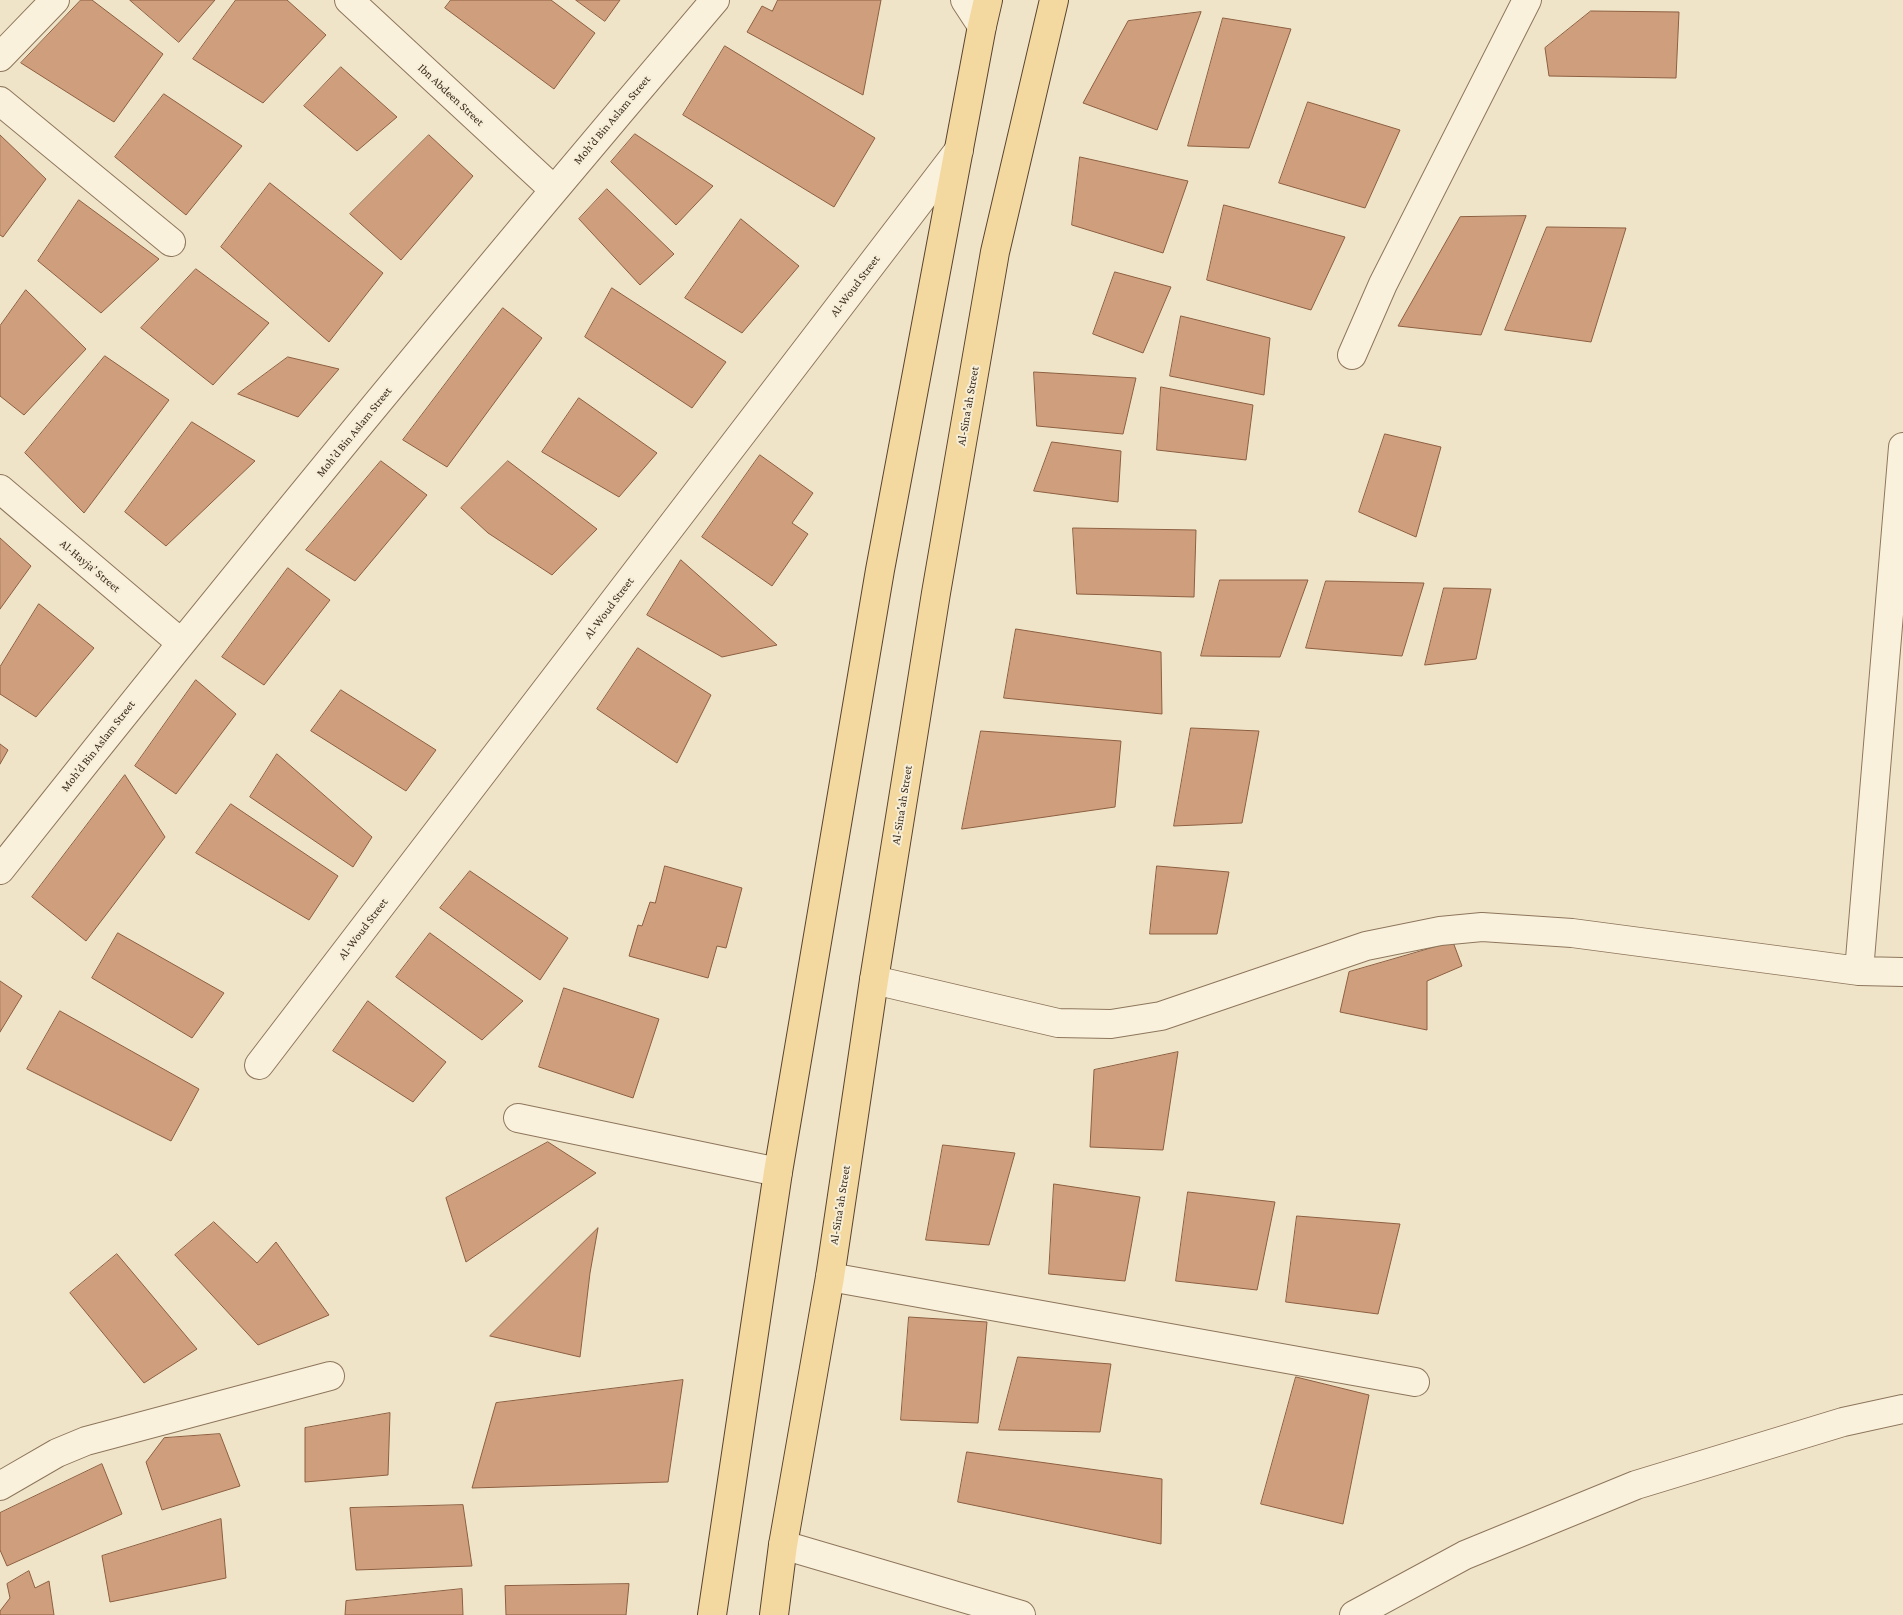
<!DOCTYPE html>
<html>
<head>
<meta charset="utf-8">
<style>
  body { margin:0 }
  canvas { display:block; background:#f0e4c8 }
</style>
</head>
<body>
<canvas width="1903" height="1615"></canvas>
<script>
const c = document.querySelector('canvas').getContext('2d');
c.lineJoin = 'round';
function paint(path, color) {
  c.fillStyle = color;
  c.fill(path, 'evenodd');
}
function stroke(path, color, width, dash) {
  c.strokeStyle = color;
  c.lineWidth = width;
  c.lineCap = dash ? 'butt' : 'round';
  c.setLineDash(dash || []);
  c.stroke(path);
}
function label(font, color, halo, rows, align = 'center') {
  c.font = font + ' "Crimson Pro",serif';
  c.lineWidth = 4;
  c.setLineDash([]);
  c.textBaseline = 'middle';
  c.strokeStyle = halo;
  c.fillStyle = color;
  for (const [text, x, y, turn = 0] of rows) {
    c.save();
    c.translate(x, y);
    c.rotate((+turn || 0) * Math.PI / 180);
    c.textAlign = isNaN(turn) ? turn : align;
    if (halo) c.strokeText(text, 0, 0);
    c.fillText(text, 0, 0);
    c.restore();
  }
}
const building = new Path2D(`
  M81 0H92L163 54 114 122 21 63Z
  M130 0H215L179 42Z
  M236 0H287L326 35 263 103 193 59Z
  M451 0H551L595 33 554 89 445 8Z
  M576 0H620L605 21Z
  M778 0H881L863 95 747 32 762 6 772 11Z
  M1591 11 1679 12 1676 78 1549 76 1545 48Z
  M1201 12 1157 130 1083 103 1128 21Z
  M1223 18 1291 29 1249 148 1188 146Z
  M725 46 875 138 834 207 683 115Z
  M341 67 397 117 357 151 304 106Z
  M164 94 242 146 186 215 115 157Z
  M1308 102 1400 130 1365 208 1279 183Z
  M635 134 713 186 676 225 611 162Z
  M0 135 46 179 3 237 0 235Z
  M429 135 473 176 401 260 350 214Z
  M1080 157 1188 181 1163 253 1072 225Z
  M270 183 383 273 329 342 221 247Z
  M607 189 674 254 640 285 579 219Z
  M79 200 159 259 101 313 38 261Z
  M1224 205 1345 237 1311 310 1207 280Z
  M1526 216 1481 335 1398 326 1460 217Z
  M741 219 799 266 742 333 685 298Z
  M1547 227 1626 228 1591 342 1505 330Z
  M196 269 269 323 213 385 141 328Z
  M1115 272 1171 287 1143 353 1093 334Z
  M612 288 726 362 692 408 585 337Z
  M26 290 86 349 24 415 0 396V326Z
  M503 308 542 338 447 467 403 440Z
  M1181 316 1270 338 1264 395 1170 376Z
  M105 356 169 400 84 513 25 453Z
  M288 357 339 369 298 417 238 394Z
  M1034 372 1136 378 1123 434 1037 426Z
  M1161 387 1253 405 1246 460 1157 450Z
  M579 398 657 453 619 497 542 452Z
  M192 422 255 461 166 546 125 512Z
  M1385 434 1441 447 1416 537 1359 512Z
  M1052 442 1121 451 1118 502 1034 491Z
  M760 455 813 493 792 523 808 534 772 586 702 537Z
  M381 461 427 495 355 581 306 550Z
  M508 461 597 529 552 575 488 533 461 508Z
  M1073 528 1196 530 1194 597 1077 594Z
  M0 538 31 566 0 609Z
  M681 560 777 645 722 657 647 615Z
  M288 568 330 600 264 685 222 657Z
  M1220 580H1308L1280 657 1201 656Z
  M1326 581 1424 583 1402 656 1306 648Z
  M1444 588 1491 589 1476 659 1425 665Z
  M39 604 94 648 36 717 0 694V667Z
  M1016 629 1161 652 1162 714 1004 698Z
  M638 648 711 695 677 763 597 709Z
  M196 680 236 714 176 794 135 766Z
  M341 690 436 750 406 791 311 731Z
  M1191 728 1259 731 1242 823 1174 826Z
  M981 731 1121 741 1115 807 962 829Z
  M0 744 8 750 0 764Z
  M277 754 372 837 353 867 250 797Z
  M125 775 165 837 86 941 32 897Z
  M231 804 338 876 309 920 196 853Z
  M665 866 742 888 726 948 717 946 708 978 629 956 638 925 642 926 650 902 655 903Z
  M1157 866 1229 872 1217 934H1150Z
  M470 871 568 938 540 980 440 908Z
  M118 933 224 993 192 1038 92 978Z
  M430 933 523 1001 482 1040 396 977Z
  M1453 942 1462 966 1427 981V1030L1340 1012 1349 972Z
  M0 981 22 996 0 1032Z
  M564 988 659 1019 633 1098 539 1067Z
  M368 1001 446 1062 413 1102 333 1051Z
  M60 1011 199 1089 171 1141 27 1069Z
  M1178 1052 1163 1150 1090 1147 1094 1070Z
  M548 1142 596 1173 466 1262 446 1198Z
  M943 1145 1015 1153 989 1245 926 1240Z
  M1054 1184 1140 1197 1125 1281 1049 1274Z
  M1188 1192 1275 1202 1257 1290 1176 1281Z
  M1297 1216 1400 1224 1378 1314 1286 1302Z
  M214 1222 257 1263 276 1242 329 1315 258 1345 175 1255Z
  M598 1228 590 1273 580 1357 490 1336Z
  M117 1254 197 1349 144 1383 70 1293Z
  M909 1317 987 1322 978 1423 901 1420Z
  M1018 1357 1111 1364 1100 1432 999 1430Z
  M1296 1377 1369 1395 1343 1524 1261 1504Z
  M683 1380 668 1482 472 1488 496 1403Z
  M390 1413 388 1475 305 1482V1428Z
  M220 1434 240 1486 162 1510 146 1462 164 1438Z
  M967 1452 1162 1479 1161 1544 958 1502Z
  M102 1464 122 1514 7 1566 0 1550V1513Z
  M463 1505 472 1566 356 1570 350 1508Z
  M221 1519 226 1578 110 1602 102 1556Z
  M29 1571 35 1588 49 1581 54 1615H0V1611L10 1598 7 1584Z
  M629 1584 626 1615H506L505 1586Z
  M462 1589 463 1615H345L346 1601Z`);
const minor = new Path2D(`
  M349 0 553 189
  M965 0 982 26
  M0 57 55 0
  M0 101 171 242
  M1352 355 1383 284 1527 0
  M0 489 180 642
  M0 870C233 576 471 286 715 0
  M1859 971 1903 447
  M874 980 1058 1023 1111 1024 1161 1016 1366 946 1440 931 1482 927 1572 933 1859 971 1903 972
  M259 1065 959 150
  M518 1118 778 1172
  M830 1277 1415 1382
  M0 1486 57 1453 86 1441 330 1376
  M783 1545 1021 1615
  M1354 1615 1465 1555 1636 1485 1843 1422 1903 1409`);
const major = new Path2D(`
  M712 1615 778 1172 880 570 982 26 988 0
  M774 1615 783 1545 830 1277 874 980 936 593 995 252 1054 0`);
const streetNames = [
  ["Ibn Abdeen Street",451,95,43],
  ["Moh’d Bin Aslam Street",612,120,-50],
  ["Al-Woud Street",855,286,-53],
  ["Al-Sina'ah Street",968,406,-80],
  ["Moh’d Bin Aslam Street",354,432,-51],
  ["Al-Hayja’ Street",90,566,40],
  ["Al-Woud Street",609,608,-53],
  ["Moh’d Bin Aslam Street",98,746,-52],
  ["Al-Sina'ah Street",902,805,-81],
  ["Al-Woud Street",363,929,-53],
  ["Al-Sina'ah Street",840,1205,-81]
];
paint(building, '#cf9f7d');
stroke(building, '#8d5f41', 1);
stroke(minor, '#8d765c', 30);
stroke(major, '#5b4430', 30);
stroke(minor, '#faf1dc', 28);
stroke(major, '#f3d9a0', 28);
label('12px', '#3d2e20', '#f7eed8', streetNames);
</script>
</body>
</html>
